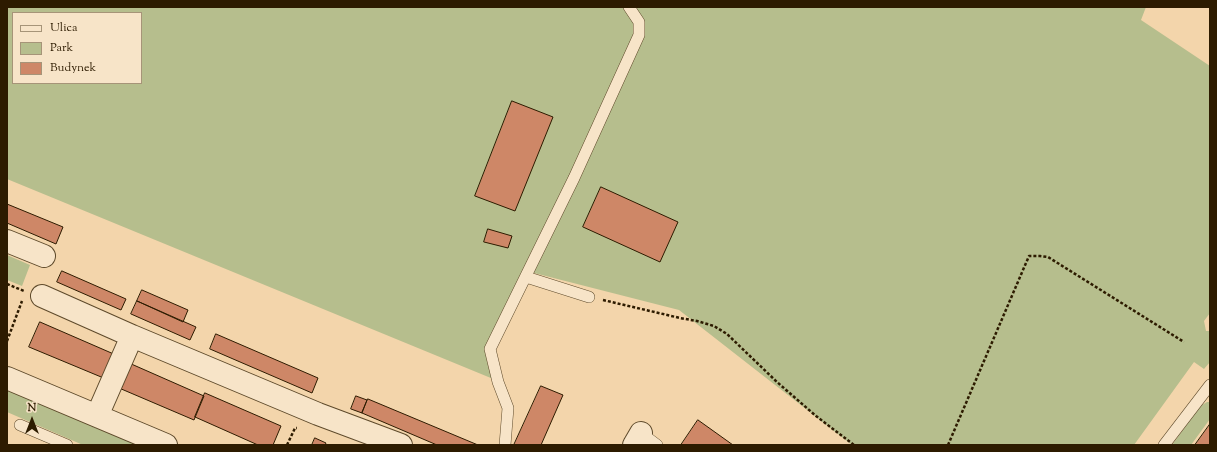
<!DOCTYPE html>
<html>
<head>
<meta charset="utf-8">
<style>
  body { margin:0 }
  #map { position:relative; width:1217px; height:452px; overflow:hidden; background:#f3d5ab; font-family:"Sorts Mill Goudy",serif }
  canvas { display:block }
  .frame { position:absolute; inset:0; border:8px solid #2d1b00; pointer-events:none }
  .legend { position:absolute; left:12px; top:12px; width:130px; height:72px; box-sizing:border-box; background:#f7e4c8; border:1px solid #a69478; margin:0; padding:5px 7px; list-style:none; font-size:12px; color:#2d1b00 }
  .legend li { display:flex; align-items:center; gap:8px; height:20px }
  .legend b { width:20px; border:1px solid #a69478 }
  .north { position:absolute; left:12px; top:400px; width:40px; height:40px; -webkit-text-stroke:3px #f7e4c8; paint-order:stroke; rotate:0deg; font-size:11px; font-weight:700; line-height:16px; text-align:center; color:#2d1b00 }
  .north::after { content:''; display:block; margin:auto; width:14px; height:18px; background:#2d1b00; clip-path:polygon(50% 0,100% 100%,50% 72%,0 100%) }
</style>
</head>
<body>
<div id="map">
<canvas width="1217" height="452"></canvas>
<div class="frame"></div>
<ul class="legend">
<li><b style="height:5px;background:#f7e4c8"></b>Ulica</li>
<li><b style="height:11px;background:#b6be8d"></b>Park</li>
<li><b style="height:11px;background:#ce8767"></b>Budynek</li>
</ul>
<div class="north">N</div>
</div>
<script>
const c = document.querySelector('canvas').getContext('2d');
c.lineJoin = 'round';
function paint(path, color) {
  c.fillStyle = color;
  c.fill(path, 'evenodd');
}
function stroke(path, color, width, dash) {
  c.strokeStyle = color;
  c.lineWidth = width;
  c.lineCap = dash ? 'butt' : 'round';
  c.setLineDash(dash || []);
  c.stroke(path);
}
const green = new Path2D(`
  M7 7H1146L1141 20 1210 66V313L1204 321 1206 331H1210V362L1204 369 1194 362 1134 445H852L679 310 534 273 495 349 503 383 7 179ZM13 13H141V83H13Z
  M7 255 30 265 22 286 7 280Z
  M7 384 152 445H83L7 412Z
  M1207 402H1210V419L1191 445H1172L1198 409 1202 405Z`);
const building = new Path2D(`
  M512 101 553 117 515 211 475 196Z
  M601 187 678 222 660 262 583 227Z
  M7 204 63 227 56 244 7 223Z
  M488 229 512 236 508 248 484 242Z
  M62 271 126 299 121 310 57 282Z
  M142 290 188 310 183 322 137 301Z
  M137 301 196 327 190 340 131 314Z
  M40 322 116 355 106 379 29 347Z
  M216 334 318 378 312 393 210 349Z
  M129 363 204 396 194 420 119 388Z
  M541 386 563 395 541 445H514Z
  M205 393 281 426 273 445H258L195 417Z
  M356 396 367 400 362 413 351 409Z
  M368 399 478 445H437L362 413Z
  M698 420 733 445H681Z
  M1210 424V445H1195Z
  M315 438 326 443 325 445H312Z`);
const path = new Path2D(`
  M7 284 24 291
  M603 300 680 318 697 321 714 326 727 334 777 382 816 416 854 445
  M7 341 22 301
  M287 445 295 428H297
  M948 445 1029 256H1040L1048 257 1184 342`);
const service = new Path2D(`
  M526 277 589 297
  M20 425 67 445
  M641 433 657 445
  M505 445 508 408 498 382 490 349 574 178 639 35V22L629 7
  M1164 445 1210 385`);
const minor = new Path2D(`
  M7 241 44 256
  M42 296 132 336
  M7 378 166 445
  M97 416 132 336 318 414 401 445
  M634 445 641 433`);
paint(green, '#b6be8d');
paint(building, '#ce8767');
stroke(building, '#2d1b00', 1);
stroke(service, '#5e4a2b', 12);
stroke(minor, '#5e4a2b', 24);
stroke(path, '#2d1b00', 2.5, [3, 2]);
stroke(service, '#f7e4c8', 11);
stroke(minor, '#f7e4c8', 22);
</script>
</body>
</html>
